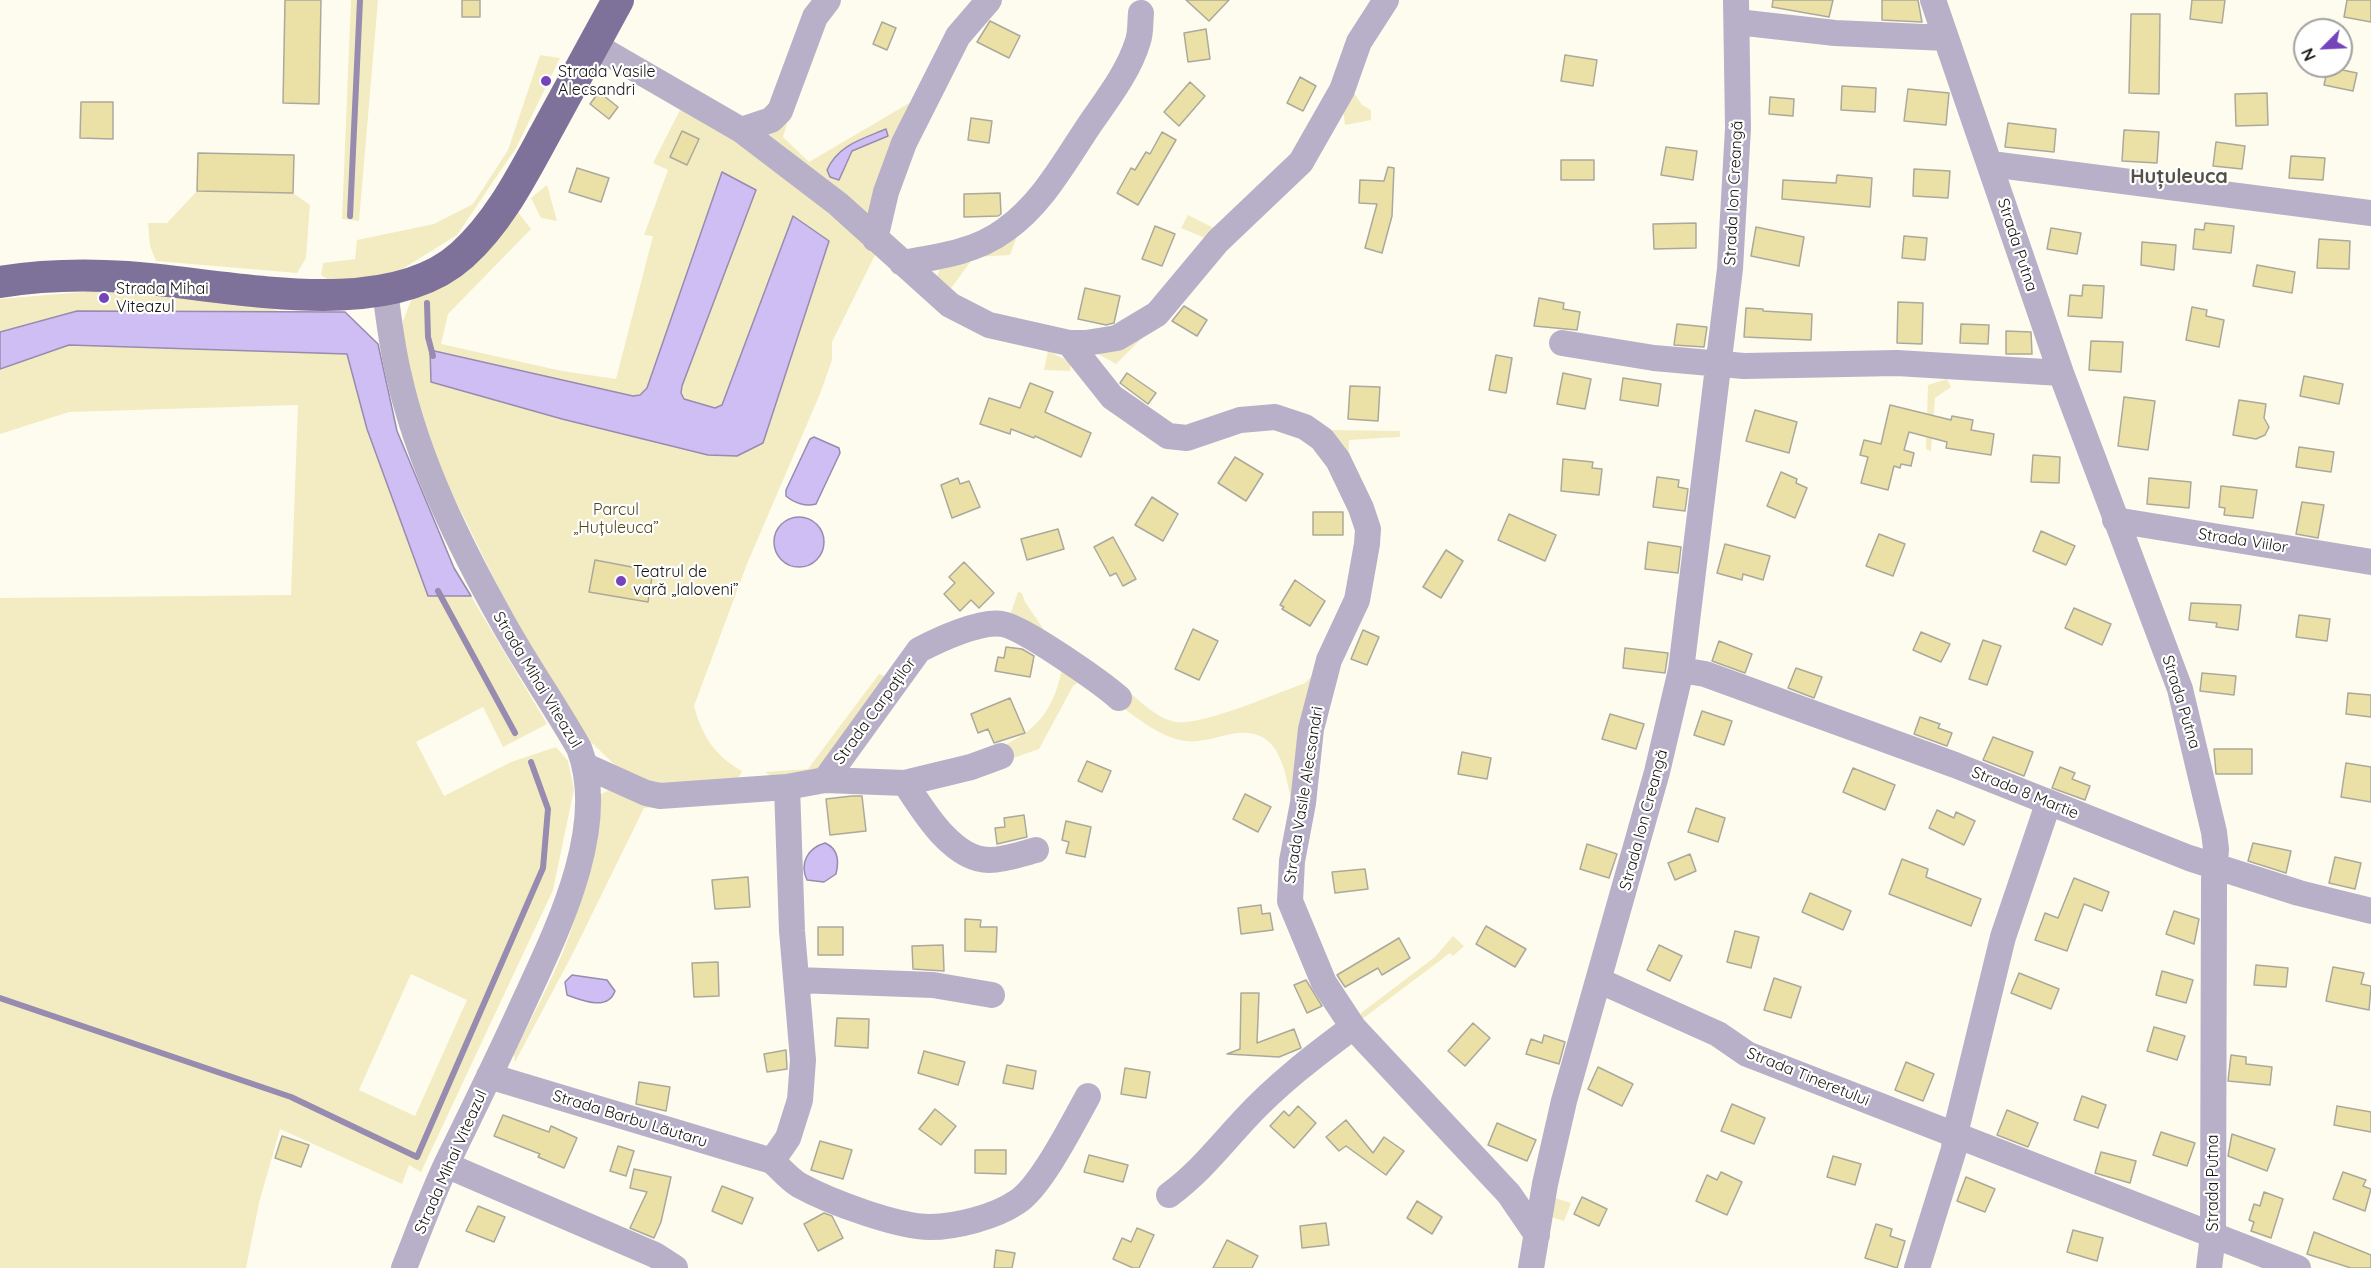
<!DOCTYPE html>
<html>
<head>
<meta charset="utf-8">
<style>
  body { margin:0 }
  #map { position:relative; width:2371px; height:1268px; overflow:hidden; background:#fefcef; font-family:Quicksand,sans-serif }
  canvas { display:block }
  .north { position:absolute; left:2293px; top:18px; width:60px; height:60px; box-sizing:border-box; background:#fff; border:2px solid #a1a19f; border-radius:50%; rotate:246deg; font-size:16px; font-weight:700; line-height:24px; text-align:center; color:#151410 }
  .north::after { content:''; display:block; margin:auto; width:21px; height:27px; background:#7543ba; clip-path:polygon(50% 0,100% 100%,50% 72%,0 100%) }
</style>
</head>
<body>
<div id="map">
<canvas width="2371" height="1268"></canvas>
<div class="north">N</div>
</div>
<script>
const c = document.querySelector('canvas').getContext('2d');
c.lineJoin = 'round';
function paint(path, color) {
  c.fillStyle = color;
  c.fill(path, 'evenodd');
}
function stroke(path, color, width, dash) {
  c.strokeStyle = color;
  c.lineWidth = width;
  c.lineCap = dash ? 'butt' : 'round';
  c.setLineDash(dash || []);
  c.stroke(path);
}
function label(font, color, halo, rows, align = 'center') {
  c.font = font + ' Quicksand,sans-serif';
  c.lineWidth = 4.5;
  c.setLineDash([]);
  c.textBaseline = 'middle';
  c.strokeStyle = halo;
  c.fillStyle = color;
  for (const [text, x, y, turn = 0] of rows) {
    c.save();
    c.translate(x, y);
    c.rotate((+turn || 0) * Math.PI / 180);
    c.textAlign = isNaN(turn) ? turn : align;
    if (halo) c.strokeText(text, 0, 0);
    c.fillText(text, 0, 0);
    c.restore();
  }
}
const green = new Path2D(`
  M351 0H378L359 221 342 219Z
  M540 55 560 58 516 148 457 235 404 268 386 275 347 280 327 279 321 275 323 263 355 259 357 240 434 224 473 204 508 150Z
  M1354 93 1362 105 1371 110V120L1345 125 1343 109Z
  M923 95 871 224 758 135 789 117 783 137 809 162Z
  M682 106 742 144 877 251 832 342V360L820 394 747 564 694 706C702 736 715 756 742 771L738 779 656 788 621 771 590 741 517 625 438 465 403 354V321L412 298 431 289 517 211 531 229 448 314 441 344 562 371 616 379 653 236 644 235 668 170 653 163Z
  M547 185 557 221 541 218 531 198Z
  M197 191 293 193 310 205 306 258 297 273 156 261 150 246 148 223H167Z
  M1188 215 1216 229 1205 238 1181 228Z
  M1019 231 1010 255 974 257 949 291 936 279 940 268Z
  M95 291 255 302 281 312 77 311 0 332V299Z
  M1165 315 1116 364 1091 350Z
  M69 345 347 354 367 429 428 596H471L547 724 503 747 483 707 416 742 444 796 511 762 556 747 568 761 574 789 553 890 421 1172 409 1165 402 1184 280 1129 259 1203 246 1268H0V598L291 595 298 405 69 412 0 434V369ZM411 974 467 1000 415 1116 359 1090Z
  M1048 351 1071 362 1070 371 1044 370Z
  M1947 379 1951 387 1935 398 1931 451 1926 449 1928 385Z
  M1328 430 1400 431V437L1349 440 1348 467Z
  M1018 592 1022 593 1025 602 1055 646 1010 615Z
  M1062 669 1080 681 1073 686 1039 749 999 763 995 749C1035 733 1053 712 1062 669Z
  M1317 671 1292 803C1284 768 1280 725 1231 734 1217 737 1200 743 1185 741 1159 737 1138 718 1116 703L1129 692C1142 703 1158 719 1176 722 1202 726 1277 693 1305 683Z
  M879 674 891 679 821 773 773 778 765 772 808 769Z
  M614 788 670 806 644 808 572 955 515 1062 514 1054C535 1010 561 965 575 918 587 878 593 837 599 795Z
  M1453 936 1464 946 1453 956 1450 953 1361 1020V1013L1435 957Z
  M1552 1197 1571 1203 1564 1221 1548 1216Z`);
const water = new Path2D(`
  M886 129 888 136 852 151 839 180 830 177 827 170C838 145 862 139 886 129Z
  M722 172 756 190 682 386 681 393 684 399 715 408 722 405 793 216 829 241 763 443 737 456 708 455 562 419 431 382 430 350 633 396 640 395 647 388Z
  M77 311 345 312 378 344 397 431 454 568 471 596H428L367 429 347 354 69 345 0 369V332Z
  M814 437 839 448 840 453 816 504C806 507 794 503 786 496V490L810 439Z
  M774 542a25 25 0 1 1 50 0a25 25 0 1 1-50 0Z
  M825 843C839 849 839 862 836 874L824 882 807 880C799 863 808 848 825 843Z
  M572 975 607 980 615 991C608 1011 583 1001 567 995L565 982Z`);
const stream = new Path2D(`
  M350 216 360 0
  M427 303 428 337 433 356
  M438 591 515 733
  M0 998 291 1097 417 1157 543 868 548 809 531 762`);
const building = new Path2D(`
  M285 0H321L319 104 283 103Z
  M462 0H480V17H462Z
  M1186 0H1229L1209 21Z
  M1773 0H1833L1829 17 1772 7Z
  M1882 0H1918L1922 22 1882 20Z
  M2192 0H2225L2222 23 2190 19Z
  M2347 0H2371V22L2344 17Z
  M2131 14H2160L2159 94 2129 93Z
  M990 21 1020 36 1009 58 977 42Z
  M882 22 896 28 887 50 873 44Z
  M1206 29 1210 59 1188 62 1184 33Z
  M1565 55 1597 60 1593 86 1561 81Z
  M2328 67 2357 73 2353 91 2324 85Z
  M1300 77 1316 86 1303 111 1287 103Z
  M1190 82 1205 96 1179 126 1164 112Z
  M1842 86 1876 88 1875 112 1841 110Z
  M1908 89 1949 93 1946 125 1904 121Z
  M599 92 618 107 609 119 590 104Z
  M2267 93 2268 125 2236 126 2235 94Z
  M1770 97 1794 99 1793 116 1769 114Z
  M81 102H113V139L80 138Z
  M971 118 992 121 989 143 968 140Z
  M2008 123 2056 129 2054 152 2005 147Z
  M2124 130 2159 132 2157 163 2122 161Z
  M682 131 699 139 687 165 670 157Z
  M1162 132 1176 140 1138 205 1117 193 1131 168 1135 170 1146 152 1150 154Z
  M2216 142 2245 146 2242 169 2213 166Z
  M1666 147 1697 151 1693 180 1661 175Z
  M198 153 294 155 293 193 197 191Z
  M2291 156 2325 158 2323 180 2289 178Z
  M1561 160H1594V180H1561Z
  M1388 167 1394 168 1392 216 1382 253 1365 248 1377 204 1359 203 1360 180 1384 181Z
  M577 168 609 178 601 202 569 192Z
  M1914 169 1950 171 1948 198 1913 196Z
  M1837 175 1872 178 1870 207 1782 199 1783 180 1836 183Z
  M1000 193 1001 214 998 216 964 217V194Z
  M1696 223V248L1654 249 1653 224Z
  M2205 223 2234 226 2231 253 2193 249 2195 229 2204 230Z
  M1155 226 1175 234 1162 266 1142 259Z
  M1756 227 1804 237 1799 266 1751 256Z
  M2051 228 2081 233 2077 254 2047 249Z
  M1904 236 1927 238 1925 260 1902 258Z
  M2319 239 2350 241 2349 269 2317 268Z
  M2142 242 2176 245 2174 270 2141 265Z
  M2257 265 2295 272 2292 293 2253 286Z
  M2083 285 2104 286 2102 318 2068 316 2070 295 2082 296Z
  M1085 288 1120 296 1114 323 1106 325 1078 319Z
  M1539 298 1564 303 1563 309 1580 312 1577 330 1534 326Z
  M1898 302 1923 303 1922 344 1897 343Z
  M1184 306 1207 320 1197 336 1172 321Z
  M2192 307 2207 310 2206 316 2224 320 2219 347 2186 340Z
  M1746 308 1763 309V311L1812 314 1811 340 1744 337Z
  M1677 324 1707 327 1704 347 1674 345Z
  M1961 324 1989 325 1988 344 1960 343Z
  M2006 331 2031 332 2032 354H2006Z
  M2091 341 2123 342 2121 372 2089 370Z
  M1496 355 1512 358 1506 393 1489 390Z
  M1127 373 1156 393 1148 404 1120 383Z
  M1563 373 1591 379 1585 409 1557 404Z
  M2304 376 2343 384 2339 404 2300 396Z
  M1623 378 1661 384 1658 406 1620 400Z
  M1030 383 1053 392 1045 412 1091 433 1081 457 1035 436 1034 438 1011 429 1010 434 980 424 989 398 1020 408Z
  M1350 386 1380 387 1378 421 1348 419Z
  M2124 397 2155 401 2148 450 2118 446Z
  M2239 400 2266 404 2264 418 2269 427 2265 435 2256 439 2233 435Z
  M1890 405 1951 420 1952 416 1973 420 1971 430 1994 434 1991 455 1946 448 1947 442 1909 432 1904 450 1914 453 1911 466 1901 464 1900 468 1894 466 1888 490 1861 483 1868 457 1860 455 1864 440 1881 444Z
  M1755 410 1797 422 1789 453 1746 441Z
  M2299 447 2334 452 2331 472 2296 467Z
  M2033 455 2060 457 2059 483 2031 482Z
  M1235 457 1263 474 1246 501 1218 483Z
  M1563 459 1593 462 1592 468 1602 469 1599 495 1561 491Z
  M1781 472 1797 479 1796 483 1807 488 1795 518 1767 506Z
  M1657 477 1679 480 1678 487 1688 489 1685 511 1653 507Z
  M958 478 960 484 969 481 980 507 952 518 941 485Z
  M2149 478 2191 482 2189 508 2147 504Z
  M2221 486 2257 490 2253 518 2224 515 2225 508 2219 507Z
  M1152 497 1178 514 1163 541 1135 525Z
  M2302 502 2324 505 2318 538 2296 534Z
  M1313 512H1343V535H1313Z
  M1509 514 1556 535 1545 561 1498 540Z
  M1058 529 1064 549 1027 560 1021 539Z
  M2041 531 2075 546 2066 565 2033 551Z
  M1879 534 1905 544 1893 576 1866 566Z
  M1113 537 1136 579 1123 586 1116 573 1110 576 1094 547Z
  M1648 542 1681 547 1678 573 1645 569Z
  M1725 544 1770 556 1763 580 1743 574 1742 580 1717 573Z
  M1446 550 1463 561 1441 598 1423 587Z
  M595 560 653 571 648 602 589 592Z
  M964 562 994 593 979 608 971 600 960 611 944 594 955 583 949 577Z
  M1295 580 1325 601 1310 626 1282 609 1284 607 1280 605Z
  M2191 603 2241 605 2238 630 2216 627 2217 623 2189 620Z
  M2074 608 2111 624 2102 645 2065 628Z
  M2299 615 2330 619 2327 641 2296 637Z
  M1193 629 1218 641 1199 680 1175 669Z
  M1363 630 1379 637 1367 665 1351 659Z
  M1921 632 1950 644 1941 662 1913 650Z
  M1983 640 2001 646 1987 685 1969 679Z
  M1719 641 1752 654 1745 673 1712 661Z
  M1006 647 1022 649 1034 656 1030 677 995 671 998 657 1004 658Z
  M1625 648 1668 653 1665 673 1623 668Z
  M1796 668 1822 677 1814 698 1788 688Z
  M2202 673 2236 676 2234 695 2200 691Z
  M2348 693 2371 695V717L2346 714Z
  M1010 698 1025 733 994 743 988 729 978 733 971 714Z
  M1702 711 1732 721 1724 745 1694 735Z
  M1610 714 1644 724 1636 749 1602 739Z
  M1920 717 1940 724 1938 728 1952 733 1947 746 1914 734Z
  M1993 737 2033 752 2024 776 1983 760Z
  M2214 749H2252V774H2216Z
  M1462 752 1491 758 1487 779 1458 774Z
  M1087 761 1111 771 1102 792 1078 781Z
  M2346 763 2371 767V802L2341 797Z
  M2060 767 2075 773 2072 779 2090 786 2085 800 2052 788Z
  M1853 768 1895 785 1885 810 1843 792Z
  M1245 794 1271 807 1258 832 1233 819Z
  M852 796H862L866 831 830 835 826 799Z
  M1696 808 1725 818 1718 842 1688 832Z
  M1937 810 1954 818 1956 812 1975 821 1964 845 1929 828Z
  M1024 815 1027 837 997 844 995 828 1005 827 1004 818Z
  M1066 821 1091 827 1085 857 1066 853 1069 842 1062 840Z
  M2253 843 2291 851 2286 873 2248 861Z
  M1587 844 1617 854 1609 878 1580 869Z
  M1690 854 1696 871 1675 880 1668 863Z
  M2335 857 2361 863 2355 889 2329 883Z
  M1902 859 1928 869 1926 877 1981 899 1971 926 1889 894Z
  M1365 869 1368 889 1335 893 1332 872Z
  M748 877 750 907 715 909 712 880Z
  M2074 878 2109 892 2102 911 2084 904 2067 951 2035 940 2045 913 2058 918Z
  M1810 893 1851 911 1843 930 1802 912Z
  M1261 905 1262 914 1270 913 1273 930 1241 934 1238 908Z
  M2174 911 2199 919 2194 944 2166 934Z
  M965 919 981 920 980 927H997L996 952 965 951Z
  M1486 926 1526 949 1515 967 1476 944Z
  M818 927H843V955H818Z
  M1735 931 1759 937 1751 968 1727 962Z
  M1399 938 1410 958 1382 975 1378 968 1345 987 1337 975Z
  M943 945 944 971 913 969 912 946Z
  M1659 945 1682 956 1670 981 1647 970Z
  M718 962 719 996 694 997 692 963Z
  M2256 965 2288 968 2286 987 2254 985Z
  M2333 967 2364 973 2361 984 2371 986 2369 1010 2326 1001Z
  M2162 971 2193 980 2186 1003 2156 995Z
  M2019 973 2059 989 2051 1009 2011 993Z
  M1774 978 1801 987 1791 1018 1764 1010Z
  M1306 980 1322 1006 1307 1013 1294 985Z
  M1241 993H1259L1257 1043 1294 1029 1301 1048 1279 1057 1227 1054 1240 1049Z
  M837 1018 869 1019 868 1048 835 1046Z
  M1473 1023 1490 1038 1465 1066 1448 1051Z
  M2154 1027 2185 1036 2177 1060 2147 1051Z
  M1544 1035 1565 1042 1559 1064 1526 1054 1531 1039 1542 1043Z
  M786 1050 787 1069 767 1072 764 1054Z
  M924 1051 965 1062 958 1085 918 1073Z
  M2231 1055 2246 1057V1064L2272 1067 2270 1085 2228 1081Z
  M1906 1062 1934 1074 1923 1101 1895 1090Z
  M1007 1065 1036 1071 1033 1089 1003 1083Z
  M1598 1067 1633 1084 1622 1106 1588 1089Z
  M1125 1068 1150 1072 1146 1098 1121 1094Z
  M639 1082 670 1087 666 1111 636 1104Z
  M2082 1096 2106 1105 2098 1128 2074 1120Z
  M1732 1104 1765 1118 1754 1144 1721 1131Z
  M1298 1106 1316 1123 1294 1148 1270 1126 1284 1111 1289 1116Z
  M2337 1106 2371 1112V1132L2334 1125Z
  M935 1109 956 1126 941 1145 919 1129Z
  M2007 1110 2038 1123 2028 1147 1997 1135Z
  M503 1115 549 1132 551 1126 577 1138 564 1168 538 1157 540 1154 494 1136Z
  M1346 1120 1373 1153 1384 1137 1404 1151 1386 1175 1346 1146 1339 1151 1326 1137Z
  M1497 1123 1536 1140 1527 1161 1488 1145Z
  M2161 1132 2195 1143 2187 1166 2153 1155Z
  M2232 1134 2275 1149 2267 1171 2228 1156Z
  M282 1136 309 1145 301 1167 275 1158Z
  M820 1141 852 1150 843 1179 811 1170Z
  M618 1146 634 1151 626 1176 610 1171Z
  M975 1150H1006V1174L975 1173Z
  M2101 1152 2136 1161 2130 1183 2095 1173Z
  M1089 1155 1128 1165 1123 1182 1084 1172Z
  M1833 1156 1861 1164 1855 1185 1827 1177Z
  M634 1169 671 1177 661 1222 654 1238 630 1228 647 1192 630 1188Z
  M1721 1172 1742 1182 1727 1215 1696 1201 1707 1175 1717 1180Z
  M2343 1172 2366 1180 2363 1186 2371 1189 2365 1211 2333 1199Z
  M1966 1177 1995 1189 1985 1212 1957 1201Z
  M722 1186 753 1198 742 1224 712 1211Z
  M2264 1192 2283 1199 2271 1238 2251 1231 2254 1222 2249 1220 2254 1204 2260 1206Z
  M1582 1197 1607 1209 1599 1226 1574 1214Z
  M1417 1201 1442 1217 1432 1234 1407 1218Z
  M478 1206 505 1217 494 1242 466 1231Z
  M824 1213 832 1216 843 1238 818 1251 804 1224Z
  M1326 1223 1329 1245 1302 1248 1300 1226Z
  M1876 1224 1892 1229 1890 1236 1905 1241 1897 1268 1865 1258Z
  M1137 1228 1154 1235 1139 1268H1133L1113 1259 1122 1238 1131 1242Z
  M2073 1230 2103 1238 2097 1261 2067 1252Z
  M2314 1232 2371 1255V1268H2351L2307 1254Z
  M1227 1240 1258 1256 1252 1268H1213Z
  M996 1250 1015 1253 1012 1268H994Z`);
const minor = new Path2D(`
  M1933 0 2061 373 2180 689 2214 832 2216 849 2214 880 2213 1235 2209 1268
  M1737 22 1835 33 1946 38
  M594 45 741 130 838 204 950 305 989 325 1069 343 1112 397 1168 436 1187 438 1240 420 1275 417 1305 427 1322 439 1338 460 1361 508 1368 529 1367 544 1357 600 1329 660 1311 729 1303 803 1292 861 1290 901 1324 983 1353 1027 1509 1194 1537 1235
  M741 130 771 120 780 111 815 17 828 0
  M1991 164 2371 213
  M875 239 886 192 904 143 958 36 989 0
  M902 263C937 257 976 252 1005 230 1043 203 1065 161 1090 124 1108 98 1129 71 1138 41 1141 32 1140 22 1141 13
  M385 291C389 320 392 348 399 376 418 461 459 544 501 619 525 663 554 704 579 748 611 830 552 940 518 1015 495 1065 471 1114 447 1163 431 1197 418 1233 404 1268
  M1069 343H1086L1117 338 1157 314 1218 241 1301 162 1342 90 1359 42 1386 0
  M1562 343 1654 358 1744 366 1897 363 2061 373
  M2115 520 2371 562
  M1681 670 1705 674 1955 765 2189 858 2299 893 2371 911
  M586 766 646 793 660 796 787 787 825 780 919 650C938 640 981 620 1002 624 1023 627 1102 683 1119 698
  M825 780 905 783 971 767 1001 756
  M905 783C923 810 952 860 989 860 1005 860 1021 854 1036 850
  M797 980 933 985 992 995
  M1600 981 1718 1034 1747 1054 2298 1268
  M489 1076 772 1161C780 1168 789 1179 799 1185 828 1201 897 1227 930 1227 956 1227 995 1217 1017 1202 1041 1187 1073 1123 1088 1096
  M772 1161 788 1138 800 1100 803 1060 792 931 787 787
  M446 1165 655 1255 675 1268
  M1169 1195C1199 1173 1219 1147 1244 1120 1276 1085 1315 1055 1353 1027
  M1531 1268 1545 1184 1564 1101 1657 772 1681 670 1730 269 1738 128 1736 0
  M1917 1268 1954 1149 1955 1134 2003 937 2048 804`);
const major = new Path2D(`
  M0 282C42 275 84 274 127 277 222 283 385 325 462 255 499 222 523 174 546 132 570 88 594 44 618 0`);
const markers = [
  [546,81,6,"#7543ba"],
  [104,298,6,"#7543ba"],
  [621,581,6,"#7543ba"]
];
const poiNames = [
  ["Strada Vasile",558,72],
  ["Alecsandri",558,90],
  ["Strada Mihai",116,289],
  ["Viteazul",116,307],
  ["Teatrul de",633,572],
  ["vară „Ialoveni”",633,590]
];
const streetNames = [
  ["Strada Ion Creangă",1734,193,-87],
  ["Strada Putna",2017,245,72],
  ["Strada Viilor",2243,541,9],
  ["Strada Mihai Viteazul",537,680,59],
  ["Strada Putna",2181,702,73],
  ["Strada Carpaților",875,711,-54],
  ["Strada 8 Martie",2025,793,22],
  ["Strada Vasile Alecsandri",1304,795,-81],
  ["Strada Ion Creangă",1644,820,-75],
  ["Strada Tineretului",1808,1077,22],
  ["Strada Barbu Lăutaru",630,1119,17],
  ["Strada Mihai Viteazul",451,1162,-66],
  ["Strada Putna",2213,1183,-90]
];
const parkNames = [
  ["Parcul",616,510],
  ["„Huțuleuca”",616,528]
];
const quarterNames = [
  ["Huțuleuca",2179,177]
];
paint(green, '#f3ecc2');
paint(water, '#cfbef4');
stroke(water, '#978bb0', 1.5);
stroke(stream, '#978bb0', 6);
paint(building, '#ebe1a6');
stroke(building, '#aba99c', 1.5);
stroke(minor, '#b7b0c8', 26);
stroke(major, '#7e719a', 32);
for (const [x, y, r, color] of markers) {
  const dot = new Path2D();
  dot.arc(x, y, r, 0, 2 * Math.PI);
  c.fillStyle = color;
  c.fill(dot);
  stroke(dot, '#fff', 2);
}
label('16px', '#151410', '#fff', poiNames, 'left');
label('16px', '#151410', '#fff', streetNames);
label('16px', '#4e4619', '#fff', parkNames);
label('bold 20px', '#545247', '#fff', quarterNames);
</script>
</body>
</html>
